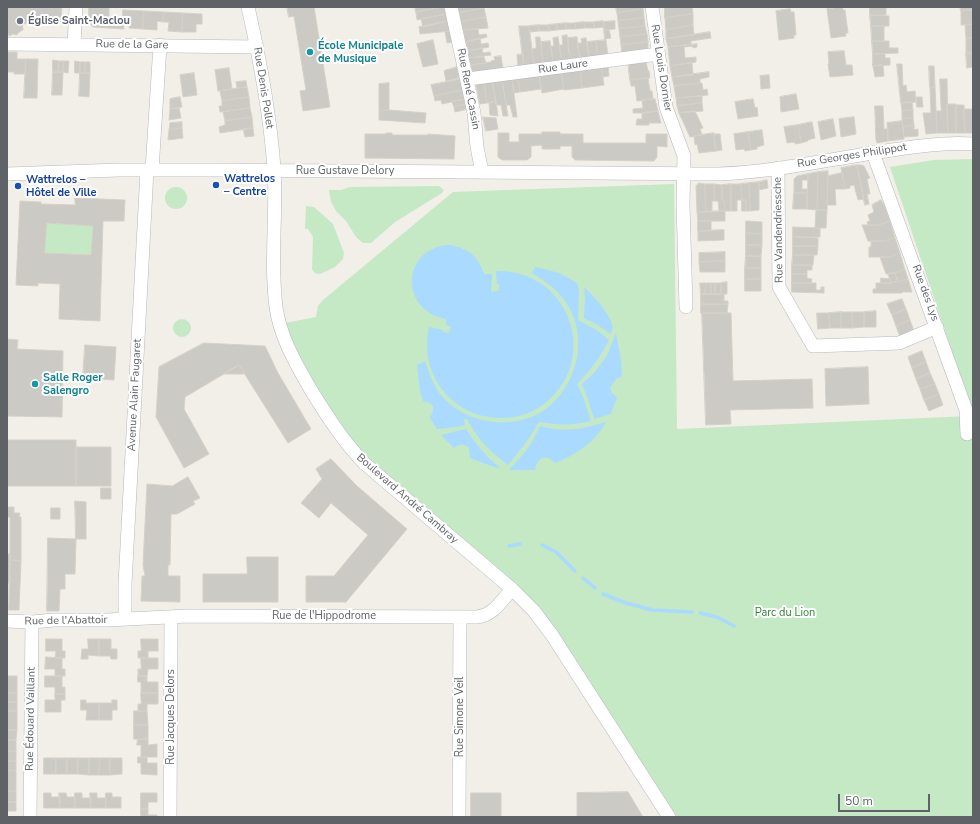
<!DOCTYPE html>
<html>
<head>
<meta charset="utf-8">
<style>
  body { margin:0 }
  #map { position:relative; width:980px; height:824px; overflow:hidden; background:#f1efe8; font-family:"Nunito Sans",sans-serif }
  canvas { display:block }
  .frame { position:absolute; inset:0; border:8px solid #5f6368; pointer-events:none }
  .scale { position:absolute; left:838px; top:794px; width:92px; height:18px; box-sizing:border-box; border:2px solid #5f6368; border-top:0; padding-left:5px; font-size:12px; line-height:14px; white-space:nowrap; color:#5f6368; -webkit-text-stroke:3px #fff; paint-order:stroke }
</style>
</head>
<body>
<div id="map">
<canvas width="980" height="824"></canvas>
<div class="frame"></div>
<div class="scale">50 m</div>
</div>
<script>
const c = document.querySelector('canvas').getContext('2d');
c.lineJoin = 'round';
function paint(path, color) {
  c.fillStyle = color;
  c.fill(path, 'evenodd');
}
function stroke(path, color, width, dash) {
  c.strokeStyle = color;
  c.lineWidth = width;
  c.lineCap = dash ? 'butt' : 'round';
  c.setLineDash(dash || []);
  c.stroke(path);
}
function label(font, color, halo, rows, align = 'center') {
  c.font = font + ' "Nunito Sans",sans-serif';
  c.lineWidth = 4;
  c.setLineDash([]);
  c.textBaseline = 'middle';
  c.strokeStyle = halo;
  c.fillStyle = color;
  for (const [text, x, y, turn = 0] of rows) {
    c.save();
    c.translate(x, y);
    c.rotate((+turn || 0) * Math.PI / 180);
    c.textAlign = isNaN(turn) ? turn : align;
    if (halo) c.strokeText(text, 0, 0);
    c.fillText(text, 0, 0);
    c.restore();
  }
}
const green = new Path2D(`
  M973 159V817H677L575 659 532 600 432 512 361 453 313 387 285 323 316 317 318 306 323 300 453 192 674 184 677 429 970 416 973 414 890 167 934 160Z
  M439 186 444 190 442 193 395 222 371 243H363L356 237 346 221 336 211 331 202 329 190H341L350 187Z
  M165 198a11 11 0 1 1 22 0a11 11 0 1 1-22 0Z
  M306 206 314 207 333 224 344 253 343 259 335 267 320 274 315 273 312 269 313 237 308 229H305Z
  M47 223 93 226 91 255 45 253Z
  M173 328a9 9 0 1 1 18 0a9 9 0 1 1-18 0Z`);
const water = new Path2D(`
  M450 245C469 249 478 256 484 274H492L491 292 499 291V284H497L496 271C569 269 602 359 544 404 532 413 517 418 502 418 483 418 465 412 451 399 431 381 423 354 429 327L443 330V332L449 333 451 327 446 325V319C399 311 401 247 450 245Z
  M535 267 559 273 577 283 579 291 578 320 598 331 609 340C600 357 591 370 577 384L582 394 591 421C571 426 558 425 539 422L527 441 508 465C489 450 479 441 467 419H464L465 425 456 427 437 429 430 418C435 408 435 403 423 401L420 391 417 365 425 361C429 373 433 384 440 394 464 424 511 431 543 411 580 386 591 330 561 296 553 286 543 280 532 273Z
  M584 287C594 297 607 310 612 324 613 327 612 330 611 334L596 324 584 318 585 298Z
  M616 333 621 361 622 376 616 379 610 388 612 393 617 397 611 414 594 419 588 399 582 384 594 373 607 356Z
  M606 422C595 442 576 455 555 463 545 453 537 457 535 470H509C522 457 533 443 540 426 565 433 582 429 606 422Z
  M466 429C475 444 487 457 500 468L494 467 470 458 469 448C463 443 460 444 454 448L441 435Z`);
const stream = new Path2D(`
  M542 545 556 552 575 571
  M509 546 520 544
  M583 578 595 588
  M603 594 626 603 652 610 692 612
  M700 613 717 617 734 626`);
const building = new Path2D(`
  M7 7H62L61 22 40 21 37 20 32 22 31 24V22L26 23V24L22 23 23 30H22L17 34V35L13 34 9 36V34H7Z
  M89 7H109V19L123 20 124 29 93 27 89 23Z
  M287 7H314L330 107 303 111 300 91 306 90 294 16 289 17Z
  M415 7H443L416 12Z
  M445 7 447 14 417 20 416 12Z
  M458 7H484V8L459 13Z
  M616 7H643V9L617 13Z
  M665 7H692L693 14 665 18Z
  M842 7 843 10H845L848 33H845L846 36 831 38 827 9Z
  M870 7H886V15H870Z
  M960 7H973V10L961 11Z
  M484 8 486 17 461 22 459 13Z
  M643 9 644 18 618 21 617 13Z
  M790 9 791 12H794L796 35H794V38L779 40 776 11Z
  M123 10 144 11 143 29 129 28 130 20 123 19Z
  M973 10V24L961 25V11Z
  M144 11 164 12 163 22 157 21V30L143 29Z
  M164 12 183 13 182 32 168 31 169 22H163Z
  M183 13 202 14V24H196V32H182Z
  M447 14 448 21 423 27 421 19Z
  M693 14V25L666 30 665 18Z
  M870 15 889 16V26H871Z
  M486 17 488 28 463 30 461 22Z
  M644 18 645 26 619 29 618 21Z
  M448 21 451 31 420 34 419 27Z
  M603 21 604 27 594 28V22Z
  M615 21V29L604 30 603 22Z
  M584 22 585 28 576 29 575 23Z
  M584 22H594V28H585Z
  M566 23H575L576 29H566Z
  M566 23V29L557 30V24Z
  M557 24V30L549 31 548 25Z
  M973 24V38L966 39 965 25Z
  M539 25H548L549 31H539Z
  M539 25V31L530 32 529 26Z
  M693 25 694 35 666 39V30Z
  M519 26H529L534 65 524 66Z
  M645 26 647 34 620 37 619 29Z
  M871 26H884V41H872Z
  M478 29 479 35 486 34 487 37 466 42 463 30Z
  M604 30H609L611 38 605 39Z
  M451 31 453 42 447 43 445 32Z
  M710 32 711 38 691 41V44L668 47 666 39Z
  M647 34 648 42 621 45 620 37Z
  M567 35 570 61 562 62 559 45H563L562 36Z
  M536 37H540L543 64 534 65 532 49 536 48Z
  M558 37 562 62 553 63 551 46H554L553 38Z
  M577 37 580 60 570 61 568 38Z
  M480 38 481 44 488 43 489 47 468 51 466 42Z
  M586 38 589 58 580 60 577 43H582L581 39Z
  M973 38V53H966V39Z
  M433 40 438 64 423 67 417 44Z
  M606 40 608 56 598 57 596 41Z
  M550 41 553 63 543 64 541 42Z
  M596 41 598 57 589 58 587 42Z
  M872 41H889V48H898V53L873 54Z
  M648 42V48L646 51 622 54 621 45Z
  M697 44V47L693 48V46L684 47 685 58 696 57V62L670 66 668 47Z
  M482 48 483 53 490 52 491 55 469 58 468 51Z
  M844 51 846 65H852L853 75 830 77 828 64 829 63 828 52Z
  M7 52H17V59H26L25 74H14V72H7Z
  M966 53H973V67L967 68Z
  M523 54 524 66 518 67 517 55Z
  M873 54H885V58H890V65L873 66Z
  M501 56 503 69 475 72 472 71 471 65 491 62V61L495 60 494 57Z
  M484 57 486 63 471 65 469 58Z
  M26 59H38L37 98H24Z
  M53 60 59 61 58 72H53Z
  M59 61H64L63 72H58Z
  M64 61H69L68 73 63 72Z
  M75 61 80 62V73H75Z
  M628 61 646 62 648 71H649L650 78 630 80Z
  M80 62H85V73H80Z
  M85 62H90V73H85Z
  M692 63 693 75 672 77 670 66Z
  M608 64 609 76 603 77 601 65Z
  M897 64H902L903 86 906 85 907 92 915 91 916 102 901 103Z
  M601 65 604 85 582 88 580 68Z
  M883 65 884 76 875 77 873 66Z
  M929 66H934L935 87 930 88Z
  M457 67 459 78 446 81 444 71Z
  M229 68 232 89 218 91 215 70Z
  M580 68 582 88 564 90 561 71Z
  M561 71 564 89 542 93 539 74Z
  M53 72H63L62 95H52Z
  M709 72V77L700 79V83L674 86 672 77Z
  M80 73H90L89 97 79 96Z
  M194 73 197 95 183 97 180 75Z
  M769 75 770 88 761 89 760 76Z
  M539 76 541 89 520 92 518 78Z
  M518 78 520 92 514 93 512 79Z
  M648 78 650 91H652L653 99 637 101 635 86H631L630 80Z
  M461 79 464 90 434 96 431 85Z
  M512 79 514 94 517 117H513L510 105H506L502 80Z
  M940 79H947L948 133H937L936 111H941Z
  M502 80 508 116H503L501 105H496L492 81Z
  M246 81 247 87 237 88 236 82Z
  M492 81 496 101 487 103 484 82Z
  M484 82 487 103 480 104 476 85 478 83Z
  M389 83V110L379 111V84Z
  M700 83H702L703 90 707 89 708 95 676 98 674 86Z
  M247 87 249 97 222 101 220 91Z
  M935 87 937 133 926 134 923 113H931L930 88Z
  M464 90 466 99 442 104 441 100 435 101 434 96Z
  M796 94 799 109 781 112 780 97Z
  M702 96V103L677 106 676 98Z
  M180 97 182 107 170 109V99Z
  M249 97 250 108 220 112 219 106H222V101Z
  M916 97H922L923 107H917Z
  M466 99 467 104 454 107 452 102Z
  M655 99 658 111 645 113H633V109L643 108 642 100Z
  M753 99 755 108 757 107 758 116 738 119 735 102Z
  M496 101 498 116 490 115 489 103Z
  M912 102 913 110 902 111 901 103Z
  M702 103 703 111 679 113 677 106Z
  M467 104 468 109 455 112 454 107Z
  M947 104H956V133H948Z
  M956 105H964L965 133H956Z
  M875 106H883L884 129H888V141L877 143 876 140Z
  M179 108 181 118 169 120 170 109Z
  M250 108 252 117 225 121 223 112Z
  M964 109H973V133H965Z
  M389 110 426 113 425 123 379 120V111Z
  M913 110V118L902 119V111Z
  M658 111 661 123H649V125H636L637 119H642V113Z
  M695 111 703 128 700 129 702 135 690 137 679 113Z
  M252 117 253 128 220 133 219 127 225 125V121Z
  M483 117 496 118 498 129 486 131Z
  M854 117 856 134 841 137 839 119Z
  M913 118 914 125 903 127 902 119Z
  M833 119 836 136 821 140 818 122Z
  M902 121 904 139 888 141 887 123Z
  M182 122V128L169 130 170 123Z
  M812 122 815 138 808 140V141L801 143 798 125Z
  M798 125 801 143 795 144V142L787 143 784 127Z
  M914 125V130L918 129V136L904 137 903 127Z
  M182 128 183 138 168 140 169 130Z
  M253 128 254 136 245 137 243 129Z
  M762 130 764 145 757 147V149L751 150 748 132Z
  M542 132H560V134H583V143H646V134H667V147L657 146V157L654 161 575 160 572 157V146H560V149H542V145L531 146V157L527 160H502L498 157V133H509V142H519V134H542Z
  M748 132 751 150 745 151 744 149 736 150 734 134Z
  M386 133H392V135H428V134L455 136 454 159 365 158V134H386Z
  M714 133 716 151 699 153 697 144 695 145 694 136Z
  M714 134H720L722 150 716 151Z
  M857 165 864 199 858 200 854 185 850 186V188L845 189 841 168Z
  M857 165H861L864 166 870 178 867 179 870 194H867L869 204 865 205Z
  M828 171 827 210H817L818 172Z
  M818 172 817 210H827L826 228H815L816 210 807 209 808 174Z
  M842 173 845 189H835L836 205H827L828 176Z
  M808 174V180H802V189H807V193H794V179L797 176Z
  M767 180 768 188 759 190V182Z
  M759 182V210L750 211 749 183Z
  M699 183 705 184 706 212H697L696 186Z
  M749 183 750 211H746V200H742L741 184Z
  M705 184H714L715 201H712V212H706Z
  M714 184 722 185V200H724L725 211H719L718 201H715Z
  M731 184V211H725L724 200H722V185Z
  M731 184H741L742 200H737V211H731Z
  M794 193H807V209H793Z
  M75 198 125 200 124 221H103L100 321 59 319 60 284 38 283V286L16 285 20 201 41 202V204L75 205ZM47 223 93 226 91 255 45 253Z
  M742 200H746V211H742Z
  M881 200 885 207 890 221 879 225H868L867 222 870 221 868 215 874 212 872 205Z
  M725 211V221H698L697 212Z
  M698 221H711V231H698Z
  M746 221 762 222V234L746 233Z
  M890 221 895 238 885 241H868L862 225H879Z
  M793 227 820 228V237H793Z
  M724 230V240L698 241V231Z
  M746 233 762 234V245H746Z
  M793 237 818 238V246H793Z
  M895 238 900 253 890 257H869V247H871V241H885Z
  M746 245H762L761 256H746Z
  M793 246H818L817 255H793Z
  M725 252V261L699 262V253Z
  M900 253 905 270 895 273 886 274 880 257H890Z
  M793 255H814L813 265H792Z
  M746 256H761V268H745Z
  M725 261V272H700L699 262Z
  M792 265H812V270H807V274H792Z
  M745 268H761V279H745Z
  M905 270 908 279 898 282 895 273Z
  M888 273H895L898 281 891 283Z
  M792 274H807V278L812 279 811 283H792Z
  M881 278 890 279 891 283H881Z
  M745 279H761V291H745Z
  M908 279 912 292H902V293H873V289H876V283H890L898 281V282Z
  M727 282V294H721V283Z
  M700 283H706L705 294H701Z
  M706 283H711V294H705Z
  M711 283H715V294H711Z
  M715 283H721V294H715Z
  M792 283H816V290H821V287H824V293L792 292Z
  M701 294H724V301H728V304H701Z
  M902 299 906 309 892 315 887 304Z
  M701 304H728L727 313H701Z
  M906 309 910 320 896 326 892 315Z
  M876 311V327H864V312Z
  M841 312H852L853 328H841Z
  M841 312V328H830L829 313Z
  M852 312H864V327L853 328Z
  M702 313H731L733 381 812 379 813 408 730 410 731 424 706 425Z
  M817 313H829L830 328 818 329Z
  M910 320 914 331 900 337 896 326Z
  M7 339 18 340 17 349 63 351 62 417 7 416Z
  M204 343 265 346 278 373 311 429 288 443 239 365 185 397 184 409 209 454 184 468 156 417 159 367Z
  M85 345 116 347 114 380 83 378Z
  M922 351 926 362 912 368 908 357Z
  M926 362 930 373 916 379 912 368Z
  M239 365 245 374H224L233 368Z
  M868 367 869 404 826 406 825 369Z
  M930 373 935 384 920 389 916 379Z
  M935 384 939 394 924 400 920 389Z
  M939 394 943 405 929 411 924 400Z
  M7 440H76V486H7Z
  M76 447H111V486H76Z
  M331 459 357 486 407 529 346 602H306V576H334L368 535 331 503 319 518 301 503 322 479 316 469Z
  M188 477 200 498 193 501 195 504 177 514H171L170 565H168V576H180V602L141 601 142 576H145L143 565 147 484 172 486Z
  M101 488H111V499H101Z
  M75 501 86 502V539H76Z
  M7 507H14V513H20L19 517H21V561L10 560V517H7Z
  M51 508H60V519H51Z
  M48 538 76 539 75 574H65V589H60L59 611H47Z
  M7 554H10V583H7Z
  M247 557H278V602H203V574H247Z
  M10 560 21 561 19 610H9Z
  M46 639H62V651H65V658H55L56 651H46Z
  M88 639H99V656L88 655V659H81L82 649H88Z
  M99 639H111V649H117V659H111L110 656H99Z
  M141 639H158V651H148V658H138V651H141Z
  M46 657 62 658V669H65V676H55V669H45Z
  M141 658H158V669H148L147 676H138V669H141Z
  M7 676H17V693H7Z
  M45 676H62V687H65V694H55V687H45Z
  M138 676H147V682H158V693H141V682H138Z
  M7 693H17V702H7Z
  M141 693H158V704H147V711H138V704H141Z
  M55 694H65V700H61V712H45V700H55Z
  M81 700H86V703H99V720H86L87 710H81Z
  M112 700H117V710H112V720H99V703H112Z
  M7 702H17V711H7Z
  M7 711H17V730H7Z
  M134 711H147L148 725H134Z
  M134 725H148V739H134Z
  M7 730H17L16 740H7Z
  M138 739H148V745L157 744V757H141V745H137Z
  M7 740H16V751H7Z
  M7 751H16V761H7Z
  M138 757H147V763H157V775L141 774V763H138Z
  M44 758H56V774H44Z
  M56 758H67V774H56Z
  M67 758H78V774H67Z
  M78 758H89V775L78 774Z
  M89 758H100L99 775H89Z
  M100 758H110V775H99Z
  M110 758H122V774L110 775Z
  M7 761H16V771L7 770Z
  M7 770 16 771V791H7Z
  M7 791H16V802H7Z
  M628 792 643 817H577V793Z
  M44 793H51V797H60V808H44Z
  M59 793H66L67 797H75V808H60Z
  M75 793H82V798H91V808H75Z
  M90 793H97V798H106V808H91Z
  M106 793H112V797H121V808H106Z
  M141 793H157V802H148V809H141Z
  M471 793H501V817H471Z
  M7 802H16V811H7Z
  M141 809H148V815H157V817H141Z`);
const minor = new Path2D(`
  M248 7C260 60 270 114 274 168 277 214 270 261 276 307 280 337 296 364 311 390 327 416 343 441 364 463L512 589 534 611 552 635 669 817
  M451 7 474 113 477 147 482 172
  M652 7 666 107 684 156 683 204 686 307
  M7 44 257 47
  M74 45 76 7
  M468 79 658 54
  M873 153 966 410 967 434
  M778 168 779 287 813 346 899 343 937 327
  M152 170 160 45
  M7 174 119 170H217L719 174C773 172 826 160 879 152 911 147 941 142 973 144
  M125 619V584L147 170
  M7 621 32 622 54 620H107L188 616 477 617C494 615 501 601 512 589
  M30 817 32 622
  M170 817 171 617
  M459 817 460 617`);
const markers = [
  [20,21,4,"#6b7280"],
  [310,52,4,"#0f9aa8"],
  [216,185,4,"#1a4fb4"],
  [18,186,4,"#1a4fb4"],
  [35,384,4,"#0f9aa8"]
];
const worshipNames = [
  ["Église Saint-Maclou",28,21]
];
const streetNames = [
  ["Rue de la Gare",132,45,1],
  ["Rue Laure",563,67,-8],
  ["Rue Louis Dornier",661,68,81],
  ["Rue Denis Pollet",263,88,81],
  ["Rue René Cassin",468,89,79],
  ["Rue Georges Philippot",852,156,-9],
  ["Rue Gustave Delory",345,171],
  ["Rue Vandendriessche",779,230,-91],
  ["Rue des Lys",925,293,70],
  ["Avenue Alain Faugaret",135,395,-87],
  ["Boulevard André Cambray",407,499,41],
  ["Rue de l'Hippodrome",324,616],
  ["Rue de l'Abattoir",66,621,-1],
  ["Rue Jacques Delors",171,717,-90],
  ["Rue Simone Veil",460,717,-90],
  ["Rue Édouard Vaillant",31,719,-89]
];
const cultureNames = [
  ["École Municipale",318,46],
  ["de Musique",318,59],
  ["Salle Roger",43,378],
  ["Salengro",43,391]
];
const transitNames = [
  ["Wattrelos",224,179],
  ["– Centre",224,192],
  ["Wattrelos –",26,180],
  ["Hôtel de Ville",26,193]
];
const parkNames = [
  ["Parc du Lion",785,613]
];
paint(green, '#c5e8c5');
paint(water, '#aadaff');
stroke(stream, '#aadaff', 3.5);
paint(building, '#cccac5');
stroke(building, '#d6d1c6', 1);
stroke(minor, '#b5b8bc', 14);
stroke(minor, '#fff', 13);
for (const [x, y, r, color] of markers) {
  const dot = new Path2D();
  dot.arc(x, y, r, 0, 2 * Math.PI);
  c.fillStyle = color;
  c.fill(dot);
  stroke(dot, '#fff', 1.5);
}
label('bold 11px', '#5b616d', '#fff', worshipNames, 'left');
label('11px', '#5f6368', '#fff', streetNames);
label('bold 11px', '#0d838f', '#fff', cultureNames, 'left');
label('bold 11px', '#164399', '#fff', transitNames, 'left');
label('11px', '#348238', '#fff', parkNames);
</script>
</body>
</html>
